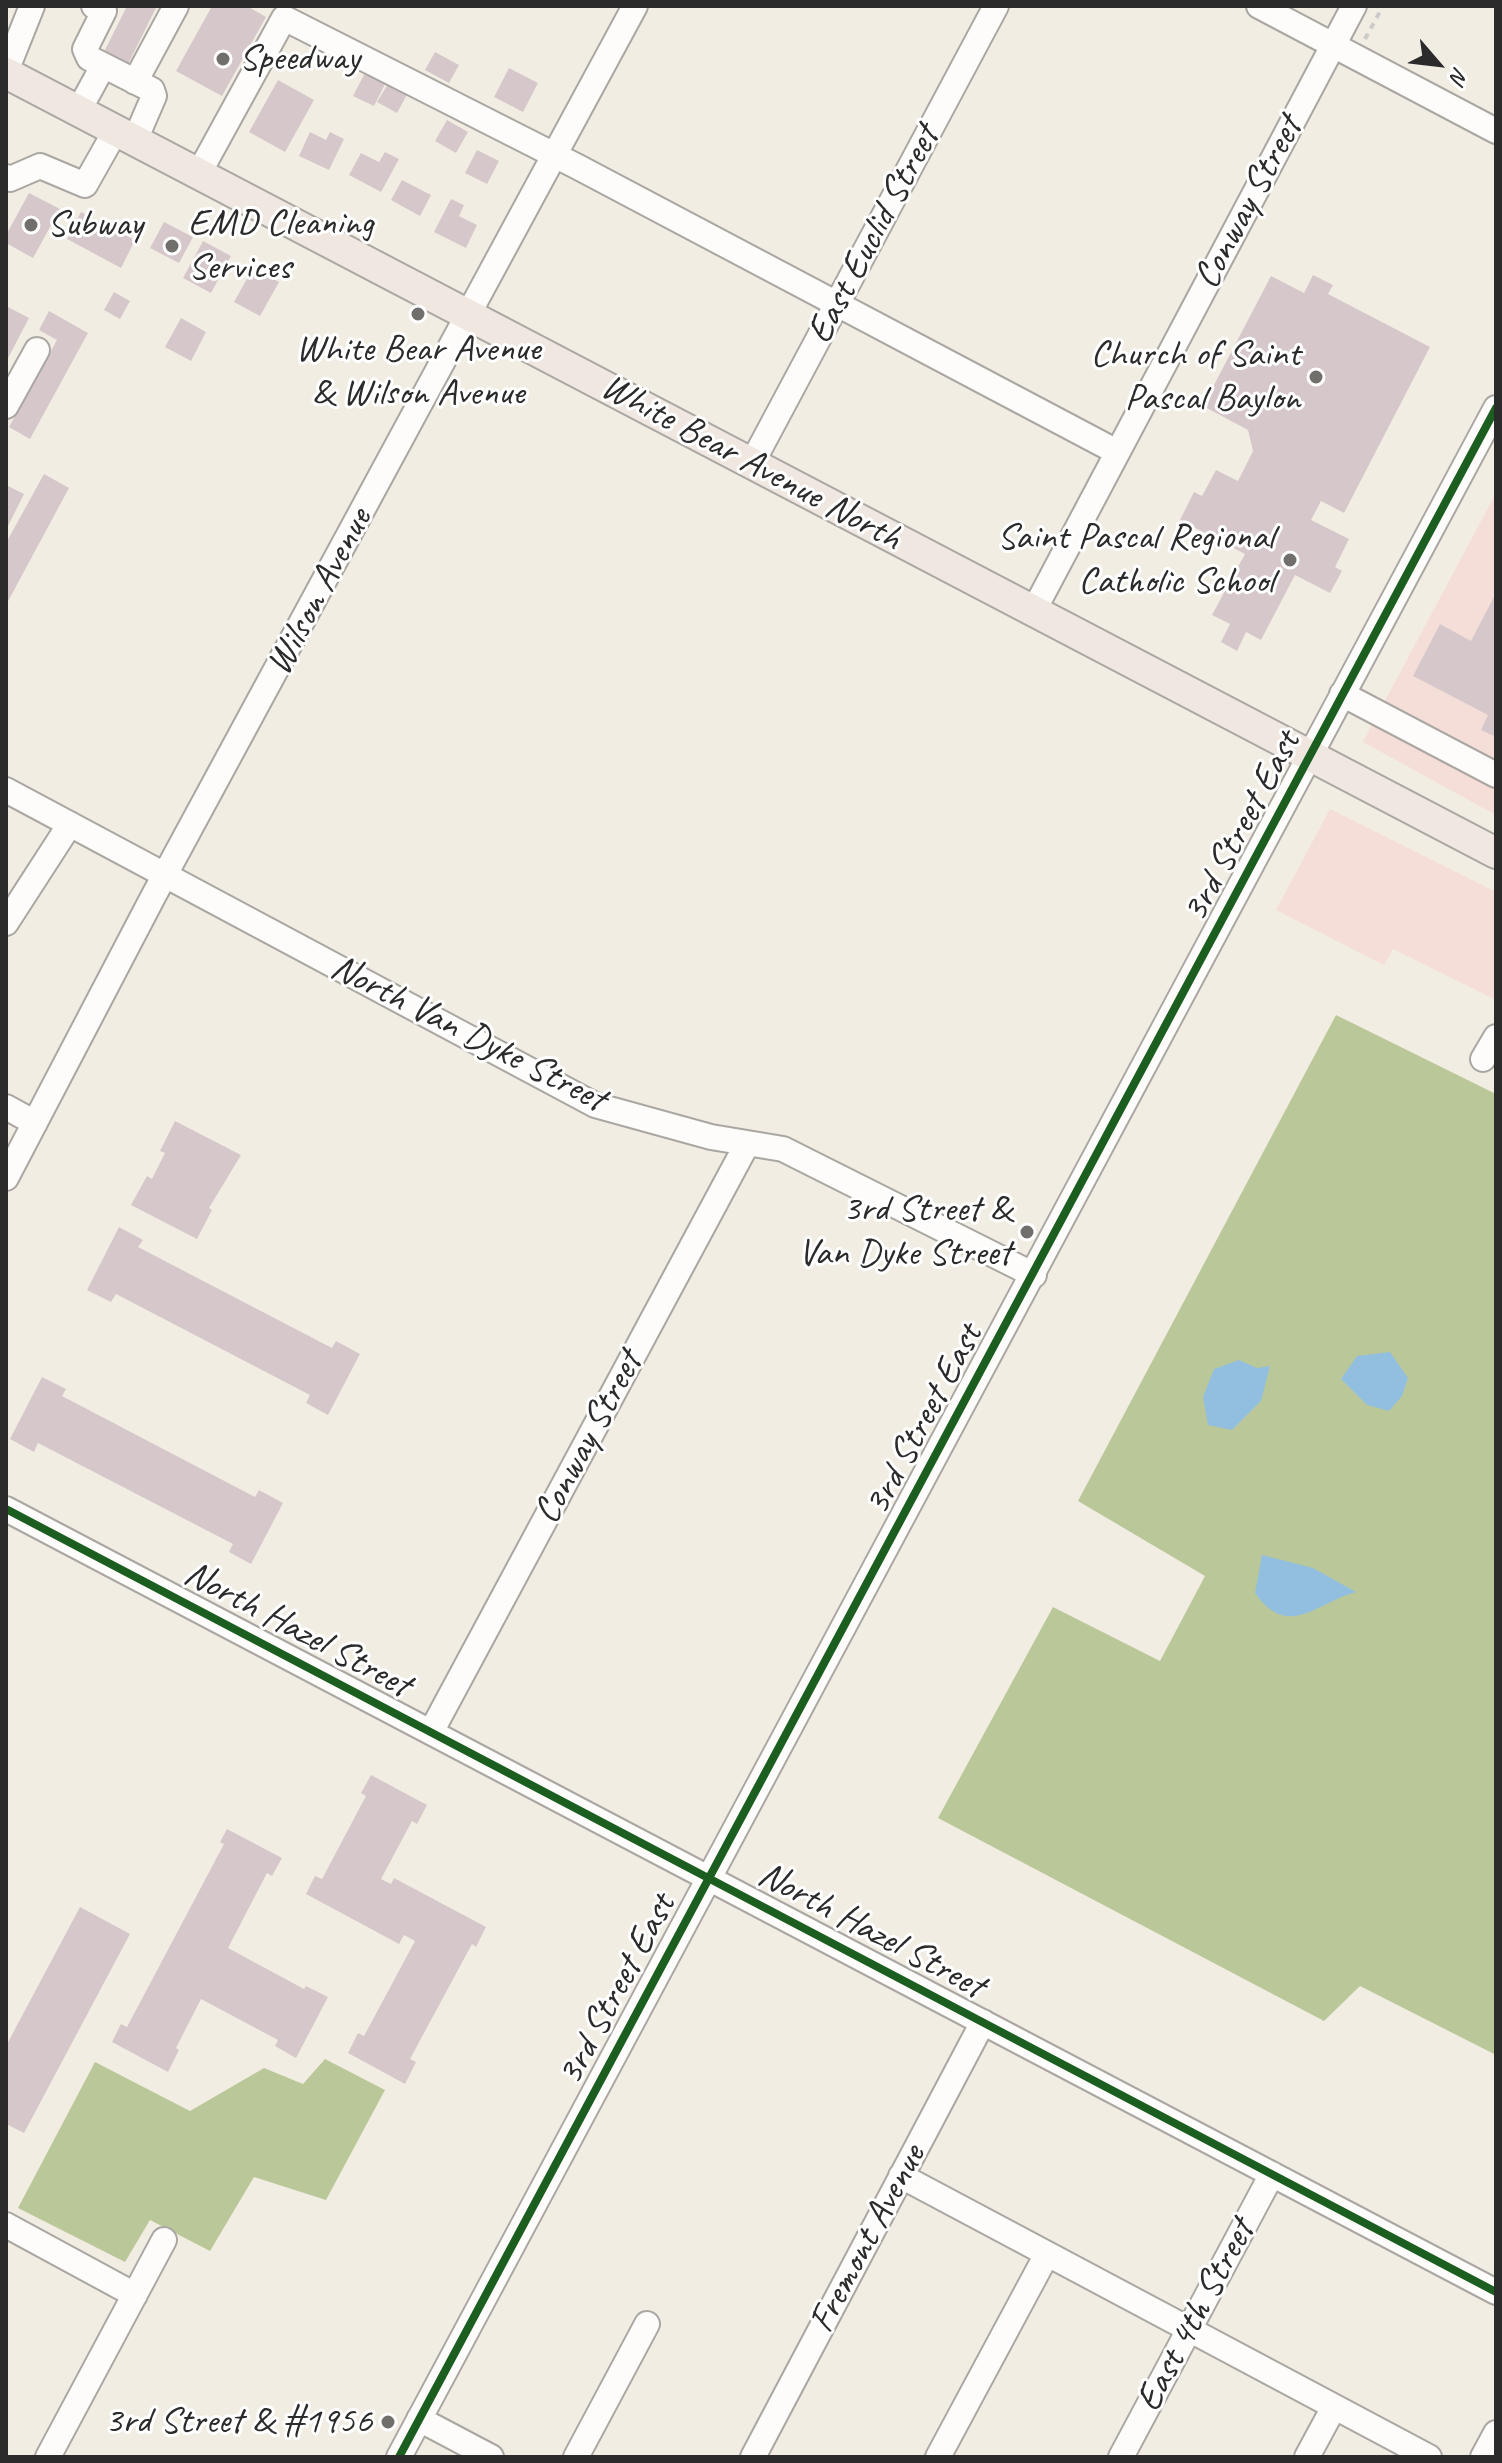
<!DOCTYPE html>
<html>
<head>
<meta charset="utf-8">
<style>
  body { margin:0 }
  #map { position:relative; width:1502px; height:2463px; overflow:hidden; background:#f2ede3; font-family:Caveat,sans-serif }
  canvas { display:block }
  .frame { position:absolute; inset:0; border:8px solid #2b2b2b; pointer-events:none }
  .north { position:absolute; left:1398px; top:24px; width:80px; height:80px; -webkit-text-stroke:6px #fff; paint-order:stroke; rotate:118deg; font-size:22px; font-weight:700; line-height:32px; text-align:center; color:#2b2b2b }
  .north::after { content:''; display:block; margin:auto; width:28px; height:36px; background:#2b2b2b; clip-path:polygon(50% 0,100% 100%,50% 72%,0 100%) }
</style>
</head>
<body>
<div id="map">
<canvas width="1502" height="2463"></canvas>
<div class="frame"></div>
<div class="north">N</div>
</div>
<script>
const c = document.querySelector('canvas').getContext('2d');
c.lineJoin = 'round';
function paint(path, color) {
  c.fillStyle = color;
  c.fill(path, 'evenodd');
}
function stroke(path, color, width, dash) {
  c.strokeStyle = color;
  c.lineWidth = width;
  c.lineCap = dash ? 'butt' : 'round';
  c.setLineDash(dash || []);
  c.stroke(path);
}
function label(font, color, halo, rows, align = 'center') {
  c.font = font + ' Caveat,sans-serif';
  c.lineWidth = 6;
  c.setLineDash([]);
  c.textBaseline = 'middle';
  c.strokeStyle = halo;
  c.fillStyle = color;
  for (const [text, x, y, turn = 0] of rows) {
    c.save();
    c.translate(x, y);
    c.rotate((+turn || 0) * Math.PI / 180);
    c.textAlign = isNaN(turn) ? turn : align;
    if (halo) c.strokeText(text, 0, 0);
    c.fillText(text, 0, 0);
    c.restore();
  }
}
const built = new Path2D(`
  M1496 493V815L1363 742Z
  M1330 809 1496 892V1000L1393 949 1384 965 1276 910Z`);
const forest = new Path2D(`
  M1336 1015 1496 1094V2055L1360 1986 1324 2021 938 1818 1053 1607 1160 1661 1205 1576 1078 1501Z
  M325 2059 385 2090 326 2200 254 2177 210 2251 150 2220 125 2262 18 2208 95 2062 190 2111 264 2068 303 2084Z`);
const water = new Path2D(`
  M1390 1352 1408 1378 1402 1396 1389 1411 1367 1405 1341 1379 1357 1356Z
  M1239 1360 1257 1368 1270 1366 1261 1401 1232 1430 1208 1425 1203 1397 1214 1369Z
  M1262 1555 1313 1568 1356 1592C1316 1603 1288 1640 1255 1593Z`);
const building = new Path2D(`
  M127 6H157L125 70 101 58Z
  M212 6H247L266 17 222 96 176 71Z
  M435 52 459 65 449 83 425 70Z
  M368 67 388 78 374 106 353 96Z
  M509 68 538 83 523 112 494 97Z
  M391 79 410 89 397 113 377 102Z
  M278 80 314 100 285 152 249 132Z
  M447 120 468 132 456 153 435 141Z
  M310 132 326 140 330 132 344 139 329 170 299 156Z
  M477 150 499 161 487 184 465 173Z
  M385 152 399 159 381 192 349 175 361 153 379 162Z
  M402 180 431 195 420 216 391 200Z
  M29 193 60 209 33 258 6 243V235Z
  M451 199 464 205 459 216 477 225 466 248 434 232Z
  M81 212 135 240 121 268 67 239Z
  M164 222 193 237 179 263 150 248Z
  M203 241 231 256 211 293 183 278Z
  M253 268 279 282 260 316 234 302Z
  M1313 275 1333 285 1328 294 1430 347 1344 513 1321 501 1311 520 1349 539 1335 567 1342 571 1330 593 1295 575 1261 640 1246 632 1237 651 1221 642 1230 624 1212 615 1245 554 1180 520 1194 492 1202 496 1216 470 1238 481 1253 451 1248 430 1203 406 1271 276 1304 293Z
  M114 292 130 301 120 319 104 310Z
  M6 306 29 318 6 362Z
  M49 311 88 333 30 439 9 427 57 340 39 330Z
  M181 318 206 332 191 361 165 347Z
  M44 474 69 488 6 605V543Z
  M6 485 24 494 6 530Z
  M1496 593V737L1481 730 1488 715 1413 676 1440 624 1471 641Z
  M175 1121 241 1155 209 1208 212 1210 197 1239 131 1205 147 1176 152 1179 165 1153 160 1151Z
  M119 1227 143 1240 138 1247 332 1348 336 1341 360 1354 328 1415 306 1403 310 1395 116 1294 111 1302 87 1290Z
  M42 1377 66 1389 62 1396 255 1497 259 1490 283 1503 251 1564 229 1552 233 1544 38 1443 34 1452 10 1439Z
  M371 1775 427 1805 417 1824 412 1821 381 1879 391 1884 394 1878 486 1927 476 1947 472 1944 410 2059 416 2062 405 2084 348 2053 358 2033 364 2036 415 1941 404 1935 399 1944 306 1894 315 1876 322 1879 366 1796 361 1793Z
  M227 1829 282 1858 272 1876 267 1873 228 1948 304 1989 306 1986 328 1997 296 2058 275 2046 278 2040 201 1999 176 2048 179 2050 168 2072 112 2042 121 2024 127 2027 224 1844 220 1842Z
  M80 1907 130 1934 24 2133 6 2124V2046Z`);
const path = new Path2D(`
  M1365 39 1383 6`);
const minor = new Path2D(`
  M94 6 104 11 85 49 89 58 152 90 154 96 135 140
  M1259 6 1496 131
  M6 71 32 6
  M135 82 176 6
  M79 110 103 66
  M199 173 284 18 578 167 1117 452
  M6 177 10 179 40 166 85 185 116 130
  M6 406 37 350
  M752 463 996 6
  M1033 612 1354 6
  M1342 694 1496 775
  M6 790 595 1105 711 1137 783 1149 1034 1275
  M6 923 70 824
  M1483 1059 1496 1037
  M6 1107 35 1123
  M6 1178 154 895 635 6
  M6 1509 1496 2292
  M431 1732 747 1144
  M901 2176 1429 2457
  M6 2225 135 2295
  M419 2419 491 2457
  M48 2457 164 2240
  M399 2457 1496 408
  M576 2457 647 2324
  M753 2457 983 2022
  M938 2457 1047 2254
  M1121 2457 1272 2174
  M1307 2457 1334 2407
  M1483 2457 1496 2433`);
const major = new Path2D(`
  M6 73 1496 853`);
const cycleway = new Path2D(`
  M6 1509 1496 2292
  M399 2457 1496 408`);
const markers = [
  [223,59,8,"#716f6b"],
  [31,225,8,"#716f6b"],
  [172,246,8,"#716f6b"],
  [418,314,8,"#716f6b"],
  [1316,377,8,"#716f6b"],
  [1290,560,8,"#716f6b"],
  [1027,1232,8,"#716f6b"],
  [388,2422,8,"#716f6b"]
];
const poiNames = [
  ["Speedway",239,59,"left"],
  ["EMD Cleaning",188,224,"left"],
  ["Services",188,268,"left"],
  ["Subway",47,225,"left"],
  ["White Bear Avenue",418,350,"center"],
  ["& Wilson Avenue",418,394,"center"],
  ["Church of Saint",1300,355],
  ["Pascal Baylon",1300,399],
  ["Saint Pascal Regional",1274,538],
  ["Catholic School",1274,582],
  ["3rd Street &",1011,1210],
  ["Van Dyke Street",1011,1254],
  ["3rd Street & #1956",372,2422]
];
const streetNames = [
  ["Conway Street",1249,203,-62],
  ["East Euclid Street",874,235,-62],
  ["White Bear Avenue North",751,463,28],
  ["Wilson Avenue",320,592,-62],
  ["3rd Street East",1242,827,-62],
  ["North Van Dyke Street",468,1034,27],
  ["3rd Street East",924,1420,-62],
  ["Conway Street",589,1438,-62],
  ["North Hazel Street",297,1630,28],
  ["North Hazel Street",871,1931,28],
  ["3rd Street East",617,1990,-62],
  ["Fremont Avenue",868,2239,-62],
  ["East 4th Street",1196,2316,-62]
];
paint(built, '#f5ddd8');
paint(forest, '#bac899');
paint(water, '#92bfdf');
paint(building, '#d6c8ca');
stroke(minor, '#aaa7a2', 28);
stroke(major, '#aaa7a2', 34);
stroke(path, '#cdcbc9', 4, [6, 6]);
stroke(minor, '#fdfcfb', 24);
stroke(major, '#efe7e0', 30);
stroke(cycleway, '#1b5e20', 8);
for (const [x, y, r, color] of markers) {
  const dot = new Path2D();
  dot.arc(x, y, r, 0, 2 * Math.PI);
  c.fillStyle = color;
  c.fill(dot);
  stroke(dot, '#fff', 3);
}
label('38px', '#2b2b2b', '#fff', poiNames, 'right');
label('38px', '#2b2b2b', '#fff', streetNames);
</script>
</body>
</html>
